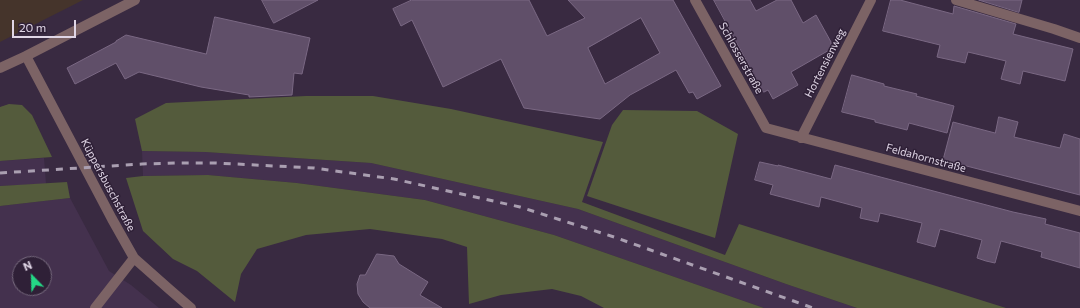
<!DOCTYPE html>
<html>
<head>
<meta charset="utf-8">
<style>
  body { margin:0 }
  #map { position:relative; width:1080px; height:308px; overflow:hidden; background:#392a41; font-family:Commissioner,sans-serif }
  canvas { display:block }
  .north { position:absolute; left:12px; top:256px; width:40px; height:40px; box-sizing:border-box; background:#2f2037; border:1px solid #76697d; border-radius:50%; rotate:337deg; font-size:11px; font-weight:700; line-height:16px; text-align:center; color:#e0d6e6 }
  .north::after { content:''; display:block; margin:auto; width:14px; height:18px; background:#24d886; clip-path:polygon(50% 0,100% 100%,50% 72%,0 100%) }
  .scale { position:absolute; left:12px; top:20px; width:64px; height:18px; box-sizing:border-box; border:2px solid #e0d6e6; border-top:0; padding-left:5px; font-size:12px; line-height:14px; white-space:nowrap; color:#e0d6e6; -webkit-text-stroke:3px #2f2037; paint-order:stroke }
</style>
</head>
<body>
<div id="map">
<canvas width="1080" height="308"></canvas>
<div class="north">N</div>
<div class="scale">20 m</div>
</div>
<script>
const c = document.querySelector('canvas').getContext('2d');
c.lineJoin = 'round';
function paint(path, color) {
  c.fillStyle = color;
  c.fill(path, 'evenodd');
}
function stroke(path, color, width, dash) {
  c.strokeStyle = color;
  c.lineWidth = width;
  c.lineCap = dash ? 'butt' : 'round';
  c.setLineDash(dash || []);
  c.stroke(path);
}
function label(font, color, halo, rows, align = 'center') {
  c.font = font + ' Commissioner,sans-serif';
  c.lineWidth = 3;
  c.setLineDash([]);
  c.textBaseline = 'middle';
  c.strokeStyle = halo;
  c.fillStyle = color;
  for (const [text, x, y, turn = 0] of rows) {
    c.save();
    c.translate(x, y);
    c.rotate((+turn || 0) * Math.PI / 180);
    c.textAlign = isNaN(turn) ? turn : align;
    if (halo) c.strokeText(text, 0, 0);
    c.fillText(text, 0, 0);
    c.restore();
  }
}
const commercial = new Path2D(`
  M0 0H83L0 42Z`);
const built = new Path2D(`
  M142 151 205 152 371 163 578 209 786 284 857 308H764L554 235 425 200 297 183 208 175 143 176Z
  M44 158 46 184 0 186V161Z
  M70 198 109 271 131 285 159 308H0V206ZM20 264H44V288H20Z`);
const green = new Path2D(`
  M306 96H373L451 109 603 142 582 202 725 255 739 224 1006 308H857L786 284 578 209 371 163 205 152 142 151 135 119 166 103Z
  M9 104 22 105 32 115 52 157 0 161V107Z
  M623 110 697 111 738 134 715 238 587 196 612 125Z
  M208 175 297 183 425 200 554 235 764 308H604L581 296 552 289 501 295 469 304 467 247 442 239 370 229 306 235 257 249 241 274 235 302 197 271 173 259 143 231 126 178 143 176Z
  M67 182 70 198 0 206V186Z`);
const building = new Path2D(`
  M262 0H318L274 23Z
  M412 0H529L547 36 585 18 568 0H673L721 86 697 99 693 92 689 93 676 70 630 95 600 119 524 108 501 59 443 87 412 20 401 26 393 9ZM641 18 660 53 605 84 588 48Z
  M714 0H750L756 11 777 0H791L803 23 816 15 831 42V49L791 72 798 85 773 99 768 90 764 92Z
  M891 0H900L953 14 954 6 1016 24 1013 34 1073 49 1065 81 1023 71 1020 84 1001 79 1006 61 968 52 965 63 937 57 940 45 883 31Z
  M979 0H1022L1019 12Z
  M215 17 310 38 302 74 294 73 292 95 249 97V95L201 87 139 72 125 79 116 63 75 84 67 68 116 42V41L126 35 206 54Z
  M852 75 884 84V86L917 94 916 96 954 106 947 133 909 123 907 130 875 122V120L842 112Z
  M999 117 1018 122 1014 137 1060 148 1064 134 1080 139V195L943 160 953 122 995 133Z
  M760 162 778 166V165L831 179 835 165 1013 212 1046 219 1045 224 1080 233V268L1041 257 1042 252 1001 241 995 263 986 261 977 258 982 240 940 229 935 247 917 242 922 223 880 213 878 222 860 218 862 208 821 197 819 207 770 194 773 185 755 180Z
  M377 254 394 256 399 264 428 282 420 295 442 308H370L363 302 358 294 357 284 360 275H365Z`);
const minor = new Path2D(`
  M695 0 766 128 1080 211
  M956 0 1054 29 1080 38
  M26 56 112 219 134 258 169 289 191 308
  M0 68 26 56 135 0
  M801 138 871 0
  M95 308 134 258`);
const rail = new Path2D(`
  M0 173 142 164 179 163H216L314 168 394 179 520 207 614 237 813 308`);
const streetNames = [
  ["Schlosserstraße",741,58,61],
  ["Hortensienweg",825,63,-63],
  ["Feldahornstraße",926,158,15],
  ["Küppersbuschstraße",108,185,62]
];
paint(commercial, '#45342b');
paint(built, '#44314e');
paint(green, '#545b3c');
paint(building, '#604f69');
stroke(building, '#7a6883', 1);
stroke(minor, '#7c6365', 10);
stroke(rail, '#aa9fb1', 3, [7, 7]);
label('11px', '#e0d6e6', '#2f2037', streetNames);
</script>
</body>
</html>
